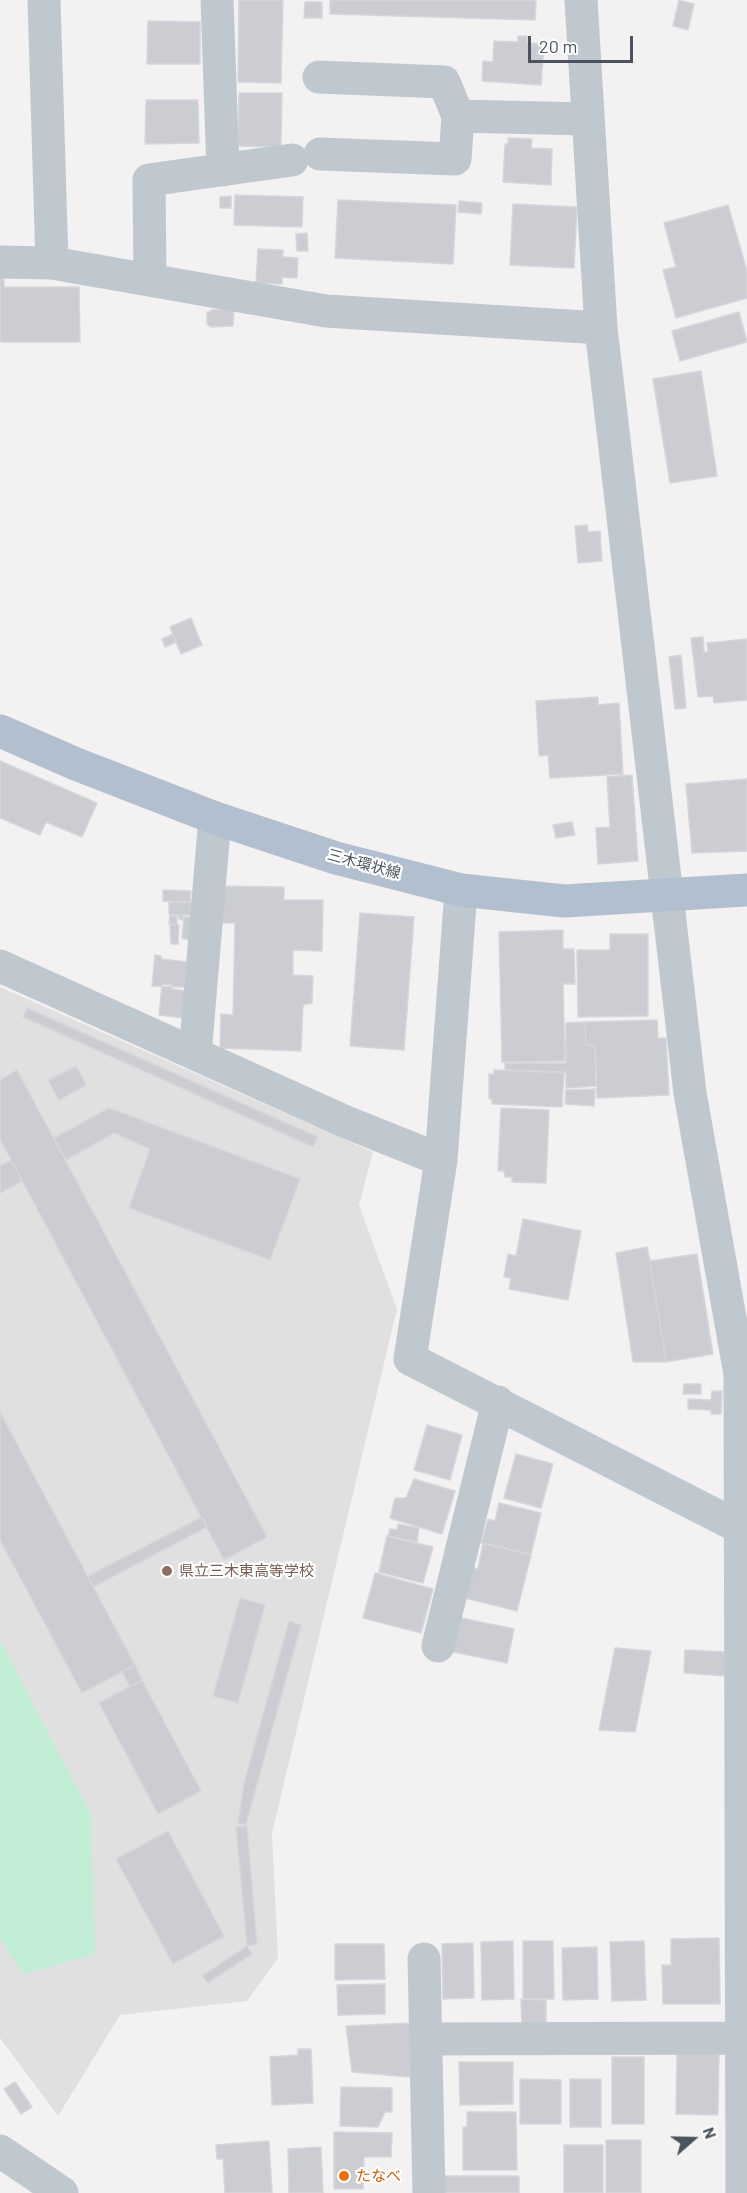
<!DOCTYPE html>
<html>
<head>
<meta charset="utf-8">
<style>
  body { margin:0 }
  #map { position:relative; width:747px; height:2193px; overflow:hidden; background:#f3f1f1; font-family:Barlow,sans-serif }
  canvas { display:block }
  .north { position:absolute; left:663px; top:2109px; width:60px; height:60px; -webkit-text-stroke:4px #fff; paint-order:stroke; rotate:70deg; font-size:16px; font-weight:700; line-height:24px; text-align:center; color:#4a535e }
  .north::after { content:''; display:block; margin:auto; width:21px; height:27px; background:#4a535e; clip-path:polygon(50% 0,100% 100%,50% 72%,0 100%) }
  .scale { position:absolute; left:528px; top:36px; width:105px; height:27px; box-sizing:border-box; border:3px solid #4a535e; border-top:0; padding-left:8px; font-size:18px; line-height:21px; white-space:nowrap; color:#4a535e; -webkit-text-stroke:4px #fff; paint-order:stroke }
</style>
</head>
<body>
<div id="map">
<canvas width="747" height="2193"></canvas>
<div class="north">N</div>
<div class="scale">20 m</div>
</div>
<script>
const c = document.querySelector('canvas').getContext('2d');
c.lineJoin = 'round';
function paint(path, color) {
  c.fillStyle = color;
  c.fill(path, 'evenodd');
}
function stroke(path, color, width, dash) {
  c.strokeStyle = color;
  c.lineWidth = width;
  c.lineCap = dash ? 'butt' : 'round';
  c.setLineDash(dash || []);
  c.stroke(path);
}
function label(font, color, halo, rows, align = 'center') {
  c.font = font + ' Barlow,"Noto Sans JP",sans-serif';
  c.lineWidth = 4.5;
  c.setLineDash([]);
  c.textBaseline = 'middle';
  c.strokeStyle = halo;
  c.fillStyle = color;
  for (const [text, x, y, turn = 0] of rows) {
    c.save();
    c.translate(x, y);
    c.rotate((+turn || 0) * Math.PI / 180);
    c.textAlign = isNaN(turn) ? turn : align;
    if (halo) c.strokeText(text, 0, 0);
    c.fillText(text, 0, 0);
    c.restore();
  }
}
const education = new Path2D(`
  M0 987 373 1152 359 1205 397 1309 272 1833 278 1958 247 2001 120 2015 58 2116 0 2038Z`);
const green = new Path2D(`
  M0 1640 91 1815 95 1954 24 1974 0 1939Z`);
const building = new Path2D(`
  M239 0H283L281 83 238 82Z
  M330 0H536L535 20 330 14Z
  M679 0 694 4 688 30 673 26Z
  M305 2H322V18H304Z
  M148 21 200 22V64H147Z
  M518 36H527V43L544 44 541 85 482 81 483 61 493 62 494 41 518 42Z
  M239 93H282L281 147 238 146Z
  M146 100H198L199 143 145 144Z
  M508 138 532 139 531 148 552 149 551 185 503 182 505 144H508Z
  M235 195 303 197 302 227 234 225Z
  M231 196V208H220V197Z
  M338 200 456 205 453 264 335 258Z
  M459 201 482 203 481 214 458 212Z
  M513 204 577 207 574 268 510 265Z
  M728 205 747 271V298L676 318 663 270 676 267 664 223Z
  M307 233 308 251H297L296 234Z
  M258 249 283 250V257L298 258 297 278 282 277V284L256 283Z
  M0 278 4 279V287H79L80 342H0Z
  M234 309 233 326 211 327 207 324V312H211V310Z
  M739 312 747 342 680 361 672 331Z
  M701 371 717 476 670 483 653 379Z
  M587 525 588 532 600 531 602 561 578 563 575 526Z
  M191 618 202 645 181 654 170 627Z
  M173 634 176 642 165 647 162 639Z
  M703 637 704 652H708L707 643 747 639V700L714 703 713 696 698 697 691 638Z
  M681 655 686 708 675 709 669 657Z
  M598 697V705L619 703 623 774 550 778 548 755 539 756 536 701Z
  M0 761 97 803 82 837 46 822 40 835 0 818Z
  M632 775 638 861 598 864 596 828 610 827 607 777Z
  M747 779V851L692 853 686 784Z
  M572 822 575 835 556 838 553 825Z
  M217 886 284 887V900H323L322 951 293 950V975L313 976 312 1003 303 1005 301 1051 220 1048 221 1014 233 1015 235 923H216Z
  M163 890 191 891 190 902 163 901Z
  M169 902H191V915H183V920L179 919V915L169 914Z
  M360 913 414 917 404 1050 350 1046Z
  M170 915 177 916V925L169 924Z
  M184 917H191L190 940 182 938Z
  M170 924 179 925 178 944H171Z
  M563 930V949H574L575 984H563L565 1061 502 1062 499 932Z
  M610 934H648V1016L578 1017 577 950H610Z
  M155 955 161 956V959L187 962 184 987 152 986Z
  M162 984 173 985 172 989 186 991 183 1018 159 1015Z
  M27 1008 318 1137 313 1147 23 1017Z
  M657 1020 658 1038H666L669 1095 597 1098 595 1045H586L585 1022Z
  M585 1022 586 1045H595L596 1086 566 1088V1073L505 1070V1063H566V1023Z
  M76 1066 86 1085 59 1100 48 1080Z
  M17 1070 267 1537 224 1560 0 1139V1080Z
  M494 1070 564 1072 562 1107 492 1104V1099H489V1074H494Z
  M595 1089 594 1106 565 1104 566 1090Z
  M109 1108 300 1179 270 1260 129 1208 150 1149 114 1133 66 1160 54 1138Z
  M501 1108 549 1110 546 1183 512 1182V1177H505L504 1171H498Z
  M11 1160 22 1181 0 1193V1166Z
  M523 1219 581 1231 568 1300 509 1289 511 1278 504 1277 508 1254 516 1256Z
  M647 1247 650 1261 666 1362H633L616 1253Z
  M697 1254 713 1354 666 1362 650 1261Z
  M684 1384H701V1394H683Z
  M712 1391H722L721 1414H711V1410L688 1409V1399L711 1400Z
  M0 1412 135 1665 82 1693 0 1540Z
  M427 1425 462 1435 450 1480 414 1470Z
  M516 1454 553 1464 541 1508 504 1498Z
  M414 1479 455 1491 442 1534 390 1518 395 1498H406Z
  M499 1503 541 1513 531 1554 481 1543 488 1519 495 1521Z
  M202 1517 207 1527 93 1587 88 1576Z
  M398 1524 419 1528 417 1542 388 1536 390 1529 397 1530Z
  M387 1536 433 1547 423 1583 379 1572Z
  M483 1543 531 1555 517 1611 465 1598 472 1567 478 1569Z
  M375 1573 433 1589 421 1633 363 1618Z
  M240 1598 265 1605 238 1703 213 1696Z
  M457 1617 514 1629 507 1663 449 1651Z
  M289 1621 301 1625 246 1824H238L244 1783Z
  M615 1648 651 1651 635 1732 599 1730Z
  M685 1650 729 1652 728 1676 684 1673Z
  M135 1665 142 1680 130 1687 122 1672Z
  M142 1680 201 1791 158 1814 99 1703Z
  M247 1826 257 1944 247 1946 236 1827Z
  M168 1831 224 1936 173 1964 116 1859Z
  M719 1938 720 2004H663L662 1965H671V1939Z
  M513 1941 514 1999 482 2000 481 1942Z
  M523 1941H553L554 1999H523Z
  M644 1941 646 2000 612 2001 610 1942Z
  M473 1943 474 1998 443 1999 442 1944Z
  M335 1944H384L385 1979 335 1980Z
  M247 1946 252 1954 208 1983 202 1976Z
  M597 1947 598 1999 563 2000 562 1948Z
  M385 1984V2014L338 2015 337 1985Z
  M521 1999 546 2000V2025H522Z
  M410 2023V2077L352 2072 346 2026Z
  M298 2049H311L313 2103 272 2105 270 2057 298 2055Z
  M677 2053 719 2054 718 2115 676 2114Z
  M612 2057H644V2124H612Z
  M459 2062H513V2104L460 2105Z
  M520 2079 561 2080V2124H520Z
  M570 2079H601V2127H570Z
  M15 2082 32 2107 21 2114 4 2089Z
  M341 2087 392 2088V2112H385L378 2127 340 2126Z
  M467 2112H516L517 2170H463V2127H467Z
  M334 2132 392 2133 391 2157H364L363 2189H334Z
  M606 2140H641V2193H606Z
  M269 2141 272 2193H225L223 2159H217L216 2145Z
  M564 2145H603V2193H564Z
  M321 2147 323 2193H289L288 2149Z
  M444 2176H519V2193H444Z`);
const minor = new Path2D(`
  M44 0 52 263
  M217 0 223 170
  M581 0 601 328 690 1093 740 1374 742 2193
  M319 77 444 82 458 116
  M320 154 455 159 458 116 586 119
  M0 262 52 263 326 311 601 328
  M150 280 149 180 292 160
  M461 890 441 1160 410 1359 747 1531
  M0 966 346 1122 441 1160
  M195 1054 215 818
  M438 1646 498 1402
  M424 1959 429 2193
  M426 2039 743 2038
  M0 2151 62 2193`);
const major = new Path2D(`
  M0 731 76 764 215 818 336 858 461 890 564 901 747 890`);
const markers = [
  [167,1571,6,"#8d6e63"],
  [344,2176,6,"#e8710a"]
];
const streetNames = [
  ["三木環状線",364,864,15]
];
const educationNames = [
  ["県立三木東高等学校",179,1571]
];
const foodNames = [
  ["たなべ",356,2176]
];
paint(education, '#e1e0e0');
paint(green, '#c3eed6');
paint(building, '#cbcdd3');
stroke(building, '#d6d7dc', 1.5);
stroke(minor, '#c0c8cf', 33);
stroke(major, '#b2bfce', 33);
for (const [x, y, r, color] of markers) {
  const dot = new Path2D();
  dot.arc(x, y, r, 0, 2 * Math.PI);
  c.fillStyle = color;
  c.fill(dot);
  stroke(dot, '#fff', 2);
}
label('15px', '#4a535e', '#fff', streetNames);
label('15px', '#785e54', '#fff', educationNames, 'left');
label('15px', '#c56008', '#fff', foodNames, 'left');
</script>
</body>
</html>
